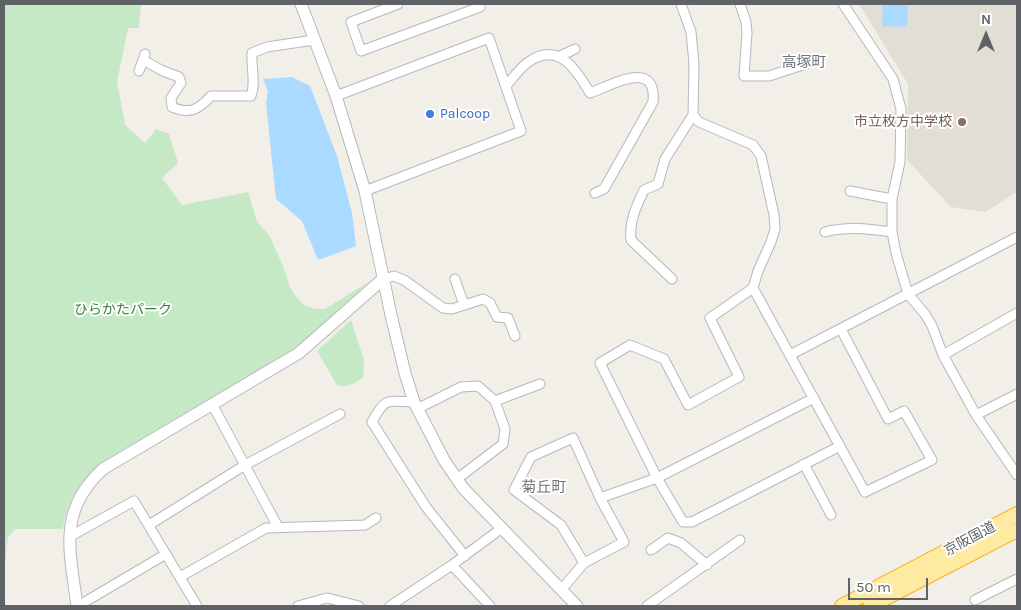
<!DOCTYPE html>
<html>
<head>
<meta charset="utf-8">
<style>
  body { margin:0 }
  #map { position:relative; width:1021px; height:610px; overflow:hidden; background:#f1efe8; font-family:Karla,sans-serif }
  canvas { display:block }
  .frame { position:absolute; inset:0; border:5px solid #5f6368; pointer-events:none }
  .north { position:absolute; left:961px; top:10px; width:50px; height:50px; -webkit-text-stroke:4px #fff; paint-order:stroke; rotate:0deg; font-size:14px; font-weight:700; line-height:20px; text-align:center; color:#5f6368 }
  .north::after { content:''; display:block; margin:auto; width:18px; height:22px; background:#5f6368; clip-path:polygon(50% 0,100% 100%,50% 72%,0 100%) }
  .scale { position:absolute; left:848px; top:578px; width:80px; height:22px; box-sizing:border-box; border:2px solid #5f6368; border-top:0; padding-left:6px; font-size:15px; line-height:18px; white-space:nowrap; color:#5f6368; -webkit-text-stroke:4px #fff; paint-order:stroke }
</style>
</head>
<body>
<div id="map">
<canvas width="1021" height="610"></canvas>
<div class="frame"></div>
<div class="north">N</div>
<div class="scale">50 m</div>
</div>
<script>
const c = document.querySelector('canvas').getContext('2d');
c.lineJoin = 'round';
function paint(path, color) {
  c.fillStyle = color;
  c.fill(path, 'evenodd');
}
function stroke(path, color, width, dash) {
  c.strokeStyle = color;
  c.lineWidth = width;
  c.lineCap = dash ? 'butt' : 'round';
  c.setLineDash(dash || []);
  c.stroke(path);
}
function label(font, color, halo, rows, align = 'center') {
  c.font = font + ' Karla,"Noto Sans JP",sans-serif';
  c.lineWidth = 4;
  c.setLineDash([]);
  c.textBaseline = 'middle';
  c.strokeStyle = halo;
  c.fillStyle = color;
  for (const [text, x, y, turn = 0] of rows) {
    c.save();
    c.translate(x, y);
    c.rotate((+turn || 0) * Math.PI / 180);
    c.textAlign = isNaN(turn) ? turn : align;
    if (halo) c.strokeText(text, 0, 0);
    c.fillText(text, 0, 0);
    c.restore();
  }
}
const education = new Path2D(`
  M859 4H1017V192L985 212 951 207 907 160 908 84Z`);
const green = new Path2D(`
  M4 4H141L139 28H128L117 82 125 125 145 143 156 129 169 134 178 163 162 178 182 205 248 192 257 221 270 237 283 266 290 287 296 297 304 305 315 309H325L370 281 297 348 105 460C82 477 67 500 63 529H15L8 537 4 572Z
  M351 320 364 360 363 378C355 383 347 388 337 385L317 351Z`);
const water = new Path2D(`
  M883 4H908L907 27 882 26Z
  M292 77 310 86 337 156 352 213 356 246 318 260 302 221 276 199 266 103 268 91 263 79Z`);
const minor = new Path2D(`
  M398 4 351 22 361 51 480 7 479 4
  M681 4 691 32 694 64 693 115 699 122 753 145 761 156 774 215 775 229 771 242 758 271 753 288 710 318 739 377 688 405 664 359 630 345 600 363 657 478 683 522H692L840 446
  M740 4 746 22 747 33 744 76H769L815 61
  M843 4 893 79 901 109 900 162 892 199V232L896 253 908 294 925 314 932 326 943 355 976 415 1017 475
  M560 56 575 49
  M143 60 163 71 179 77 181 83 171 98 172 107C190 115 199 109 211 96H251C256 83 251 67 252 53L267 47 314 40
  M139 71 145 54
  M506 86C513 78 519 69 527 63 558 40 576 69 590 93 612 85 657 58 653 102L604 189 595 193
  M336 96 489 38 521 131 365 191
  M850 191 892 199
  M825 232C848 226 869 229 892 232
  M383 279 394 276 404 280 443 308 452 309 483 299 490 303 497 317 508 318 515 336
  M455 279 464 305
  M672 279 631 240C629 221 636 207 644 190L658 184 665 159 693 115
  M753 288 865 492 932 460 904 411 888 419 841 329
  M790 355 1017 237
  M943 355 1017 313
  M414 402C387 401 385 397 372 422L426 507 465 556
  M212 404 278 527
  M417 409 461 387 478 386 495 401
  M976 415 1017 394
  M804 464 831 515
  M457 479 503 444 505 429 495 401 540 384
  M600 498 657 478 814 398
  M149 525 245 465 340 414
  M69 537 134 501 197 606
  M651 550 668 538 681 543 707 565
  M452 565 490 606
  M180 577 266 528 365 525 376 518
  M561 590 584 563 624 542 600 498 573 438 531 457 514 490 561 525 584 563
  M975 600 1017 579
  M78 606 166 554
  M298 606 327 598 359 606
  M390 606 452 565 502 528
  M647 606 740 540`);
const tertiary = new Path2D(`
  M301 4 336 96 365 191 391 315 405 373 414 402 444 460 463 488 577 606
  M77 606C70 551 57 511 103 469L299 353 383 279`);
const trunk = new Path2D(`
  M842 606 1017 514
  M870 606 1017 530`);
const markers = [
  [430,114,5,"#3f7fe0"],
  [962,122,5,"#8d6e63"]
];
const shopNames = [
  ["Palcoop",440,114]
];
const educationNames = [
  ["市立枚方中学校",952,122]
];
const parkNames = [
  ["ひらかたパーク",123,310]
];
const streetNames = [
  ["京阪国道",970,539,-28]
];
const neighbourhoodNames = [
  ["高塚町",804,63],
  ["菊丘町",544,488]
];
paint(education, '#e1ded6');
paint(green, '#c5e8c5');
paint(water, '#aadaff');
stroke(minor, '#b5b8bc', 11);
stroke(tertiary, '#b5b8bc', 13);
stroke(trunk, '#f9ab00', 16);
stroke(minor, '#fff', 9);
stroke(tertiary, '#fff', 11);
stroke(trunk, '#feeaa1', 14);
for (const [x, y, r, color] of markers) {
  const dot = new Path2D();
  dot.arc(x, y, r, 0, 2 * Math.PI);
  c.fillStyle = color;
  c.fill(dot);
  stroke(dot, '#fff', 2);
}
label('14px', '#366cbe', '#fff', shopNames, 'left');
label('14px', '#785e54', '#fff', educationNames, 'right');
label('14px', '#348238', '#fff', parkNames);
label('14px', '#5f6368', '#fff', streetNames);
label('15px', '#70757a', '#fff', neighbourhoodNames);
</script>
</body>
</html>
